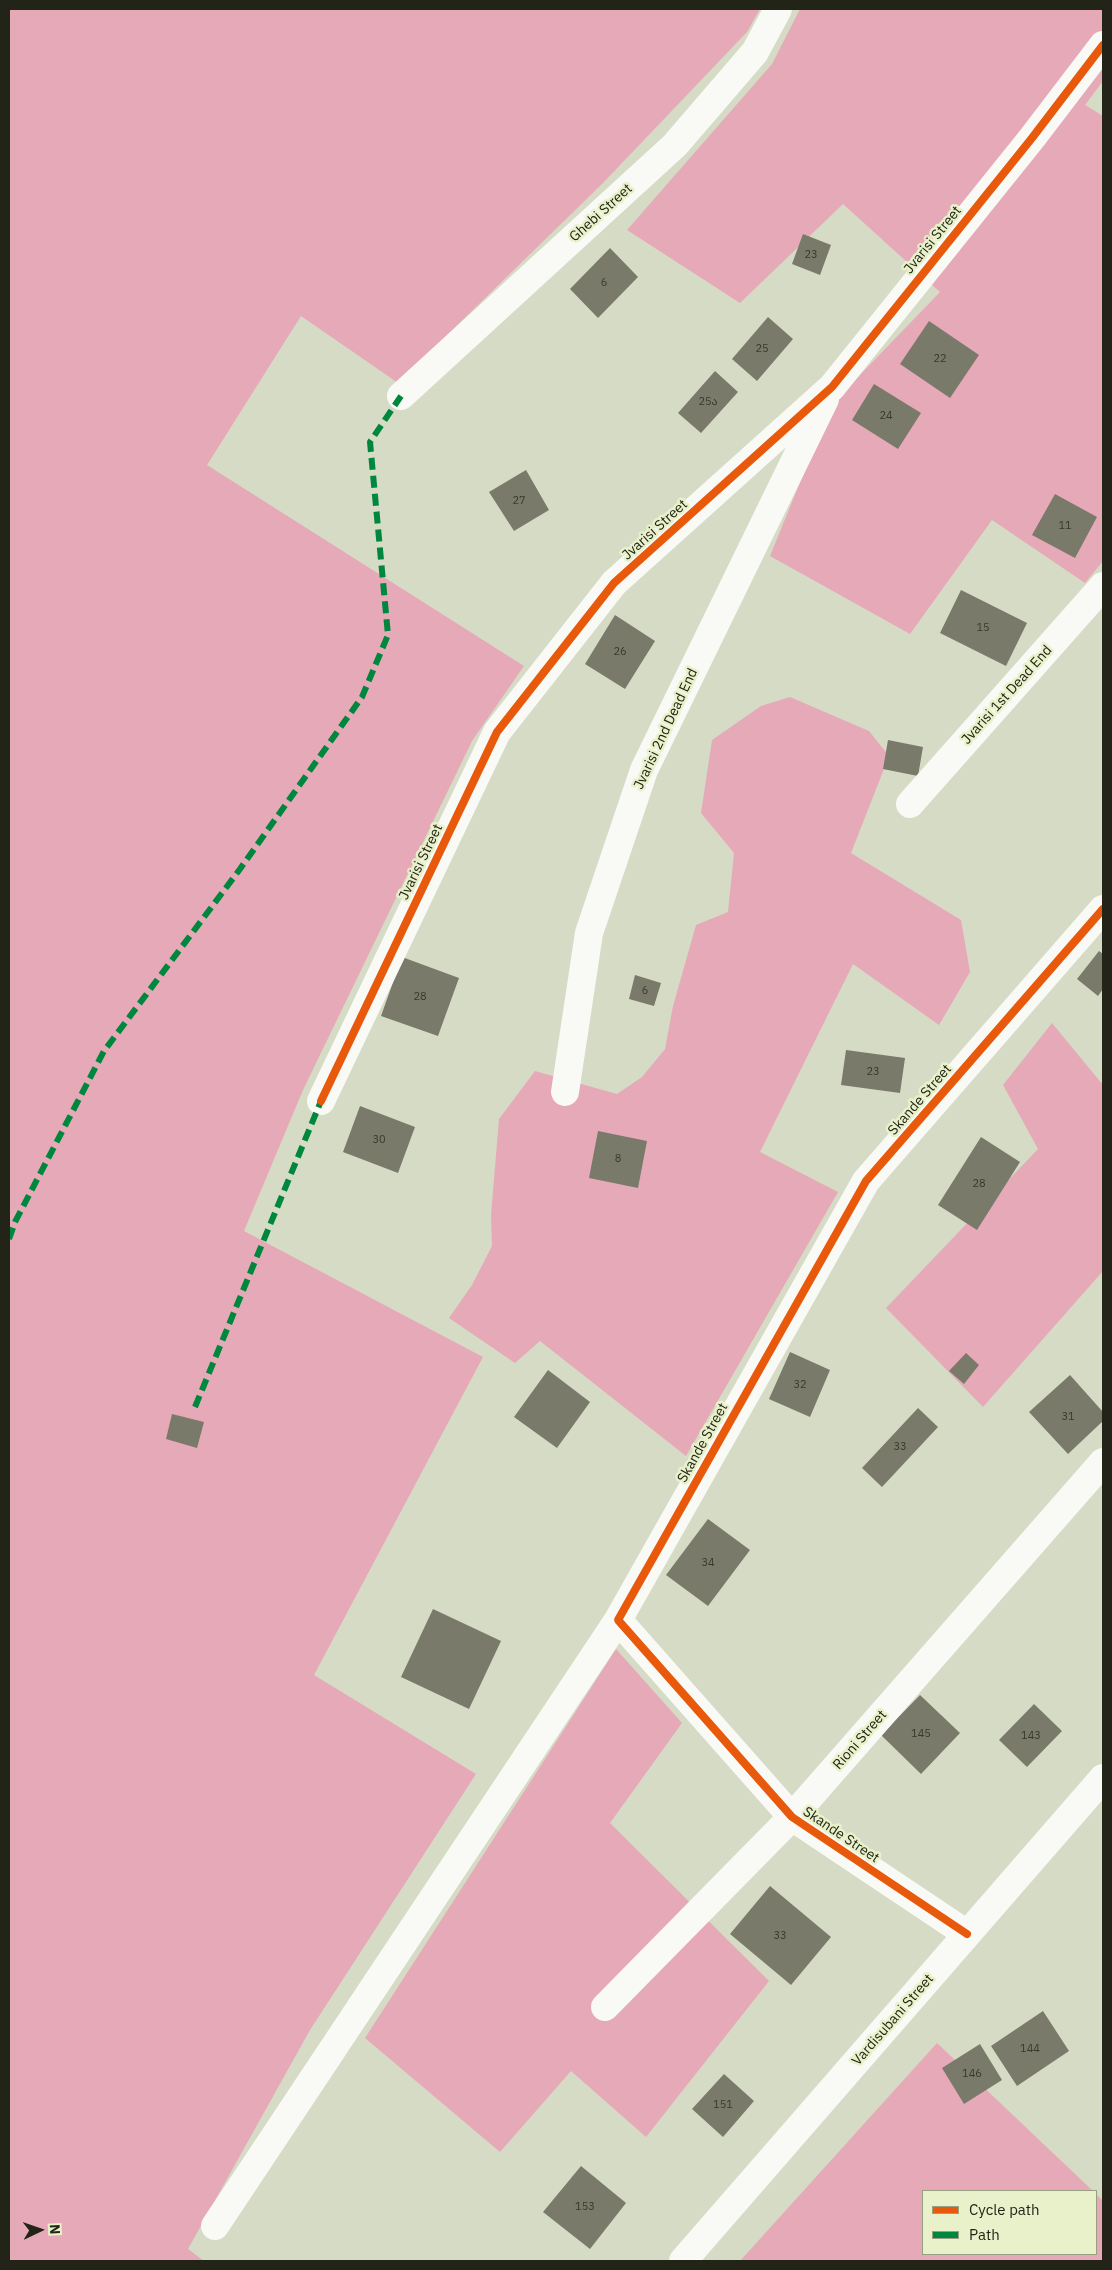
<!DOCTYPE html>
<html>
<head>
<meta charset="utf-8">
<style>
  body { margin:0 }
  #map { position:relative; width:1112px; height:2270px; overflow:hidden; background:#d6dbc6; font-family:"IBM Plex Sans",sans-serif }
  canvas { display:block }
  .frame { position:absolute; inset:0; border:10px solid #212416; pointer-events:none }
  .legend { position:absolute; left:922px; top:2190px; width:175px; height:65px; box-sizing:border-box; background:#e9f1cb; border:1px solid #999f83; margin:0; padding:6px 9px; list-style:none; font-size:15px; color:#212416 }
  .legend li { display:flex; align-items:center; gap:10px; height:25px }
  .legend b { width:25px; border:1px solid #999f83 }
  .north { position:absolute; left:15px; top:2205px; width:50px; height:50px; -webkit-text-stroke:4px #e9f1cb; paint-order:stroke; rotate:87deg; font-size:14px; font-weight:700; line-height:20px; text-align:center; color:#212416 }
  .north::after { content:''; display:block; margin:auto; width:18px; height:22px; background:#212416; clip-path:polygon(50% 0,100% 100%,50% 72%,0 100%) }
</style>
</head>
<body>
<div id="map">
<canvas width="1112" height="2270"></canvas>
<div class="frame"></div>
<ul class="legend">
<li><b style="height:6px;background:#e8590c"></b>Cycle path</li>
<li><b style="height:6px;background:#00873e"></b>Path</li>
</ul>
<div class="north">N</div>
</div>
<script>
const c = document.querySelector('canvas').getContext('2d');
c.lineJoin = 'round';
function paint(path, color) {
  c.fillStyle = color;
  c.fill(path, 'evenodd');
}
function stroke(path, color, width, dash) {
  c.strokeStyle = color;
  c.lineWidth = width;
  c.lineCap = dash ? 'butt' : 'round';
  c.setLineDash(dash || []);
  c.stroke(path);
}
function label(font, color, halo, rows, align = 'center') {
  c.font = font + ' "IBM Plex Sans","Noto Sans Georgian",sans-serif';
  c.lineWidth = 5;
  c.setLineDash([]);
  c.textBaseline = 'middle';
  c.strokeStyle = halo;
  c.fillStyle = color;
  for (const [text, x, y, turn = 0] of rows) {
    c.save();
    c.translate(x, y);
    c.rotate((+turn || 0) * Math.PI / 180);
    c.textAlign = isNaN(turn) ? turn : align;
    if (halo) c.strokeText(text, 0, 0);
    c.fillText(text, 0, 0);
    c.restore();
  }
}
const green = new Path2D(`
  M9 9H760L747 32 603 183 398 383 301 316 207 465 524 666 472 741 303 1090 244 1231 483 1357 314 1675 476 1774 310 2030 188 2249 204 2261H9Z
  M800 9H1103V81L1085 105 1103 116V561L1085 583 992 520 910 634 770 556 832 404 940 292 843 204 740 303 627 230 772 64Z
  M790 697 869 731 889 756 851 853 961 920 970 972 939 1025 853 964 760 1152 838 1192 686 1456 540 1341 515 1363 449 1318 472 1285 492 1246 491 1215 499 1119 535 1071 617 1094 642 1077 665 1049 673 1006 696 925 728 912 734 853 701 813 712 740 761 706Z
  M1052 1023 1103 1085V1271L983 1407 886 1308 1038 1149 1003 1085Z
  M616 1649 682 1723 610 1823 769 1981 646 2137 571 2071 500 2152 365 2038Z
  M937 2043 1093 2191H923V2254H1096V2194L1103 2201V2261H740Z`);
const building = new Path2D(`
  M803 234 831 245 820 275 792 264Z
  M610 248 638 277 598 318 570 289Z
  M768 317 793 339 757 381 732 359Z
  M929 321 979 355 950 398 900 364Z
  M715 371 738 392 701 433 678 413Z
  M874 384 921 413 898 449 852 420Z
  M526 470 549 510 514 531 489 492Z
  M1055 494 1097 517 1075 558 1032 535Z
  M961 590 1027 623 1006 666 940 633Z
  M615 615 655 641 625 689 585 664Z
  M888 740 923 747 918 776 883 769Z
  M1099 951 1103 954V989L1098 996 1077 979Z
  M402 957 459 978 438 1036 381 1016Z
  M635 975 661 983 654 1006 629 999Z
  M846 1050 905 1058 900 1093 841 1085Z
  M360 1106 415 1127 398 1173 343 1152Z
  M598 1131 647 1141 638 1188 589 1178Z
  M981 1137 1020 1162 977 1230 938 1205Z
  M790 1352 830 1370 810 1417 769 1399Z
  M966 1353 979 1365 964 1384 949 1371Z
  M548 1370 590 1402 557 1448 514 1417Z
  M1070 1375 1103 1412V1421L1068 1454 1029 1412Z
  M918 1408 938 1427 882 1487 862 1468Z
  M172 1414 204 1422 197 1448 166 1439Z
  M708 1519 750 1550 708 1606 666 1575Z
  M433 1609 501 1641 469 1709 401 1677Z
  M920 1695 960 1733 921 1774 881 1735Z
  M1034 1704 1062 1731 1027 1767 999 1740Z
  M770 1886 831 1937 791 1985 730 1934Z
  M1043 2011 1069 2051 1017 2086 991 2046Z
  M980 2044 1002 2080 964 2104 942 2068Z
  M724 2074 754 2101 723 2137 692 2109Z
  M581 2166 626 2203 590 2249 543 2212Z`);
const minor = new Path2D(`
  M401 396 675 145 755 52 778 9
  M910 804 1103 586
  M565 1092 589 933 644 770 825 399
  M321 1101 497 732 614 583 832 387 1032 138 1103 45
  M967 1934 792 1817 618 1620 866 1181 1103 909
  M605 2007 792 1817 1103 1462
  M215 2226 618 1620`);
const tertiary = new Path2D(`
  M683 2261 1103 1778`);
const quiet = new Path2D(`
  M9 1239 15 1222 104 1051 240 869 362 697 388 635 370 442 401 396
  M195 1407 321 1101`);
const cycleway = new Path2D(`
  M321 1101 497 732 614 583 832 387 1032 138 1103 45
  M967 1934 792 1817 618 1620 866 1181 1103 909`);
const numberNames = [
  ["23",811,255],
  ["6",604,283],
  ["25",762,349],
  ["22",940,359],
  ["25ა",708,402],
  ["24",886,416],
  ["27",519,501],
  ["11",1065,526],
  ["15",983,628],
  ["26",620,652],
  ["6",645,991],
  ["28",420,997],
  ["23",873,1072],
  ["30",379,1140],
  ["8",618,1159],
  ["28",979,1184],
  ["32",800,1385],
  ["31",1068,1417],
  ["33",900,1447],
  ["34",708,1563],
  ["145",921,1734],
  ["143",1031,1736],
  ["33",780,1936],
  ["144",1030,2049],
  ["146",972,2074],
  ["151",723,2105],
  ["153",585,2207]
];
const streetNames = [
  ["Ghebi Street",601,213,-42],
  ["Jvarisi Street",933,240,-51],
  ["Jvarisi Street",655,530,-42],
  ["Jvarisi 1st Dead End",1007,695,-48],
  ["Jvarisi 2nd Dead End",666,729,-65],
  ["Jvarisi Street",421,862,-64],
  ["Skande Street",920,1100,-49],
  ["Skande Street",703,1443,-61],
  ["Rioni Street",860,1740,-49],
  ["Skande Street",841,1835,34],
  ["Vardisubani Street",893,2020,-49]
];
paint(green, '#e6a9b8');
paint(building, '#797a6a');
stroke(minor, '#f9faf6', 28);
stroke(tertiary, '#f9faf6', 28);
stroke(quiet, '#00873e', 6, [12, 6]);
stroke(cycleway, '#e8590c', 8);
label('11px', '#373a2b', null, numberNames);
label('14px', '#212416', '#e9f1cb', streetNames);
</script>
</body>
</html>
